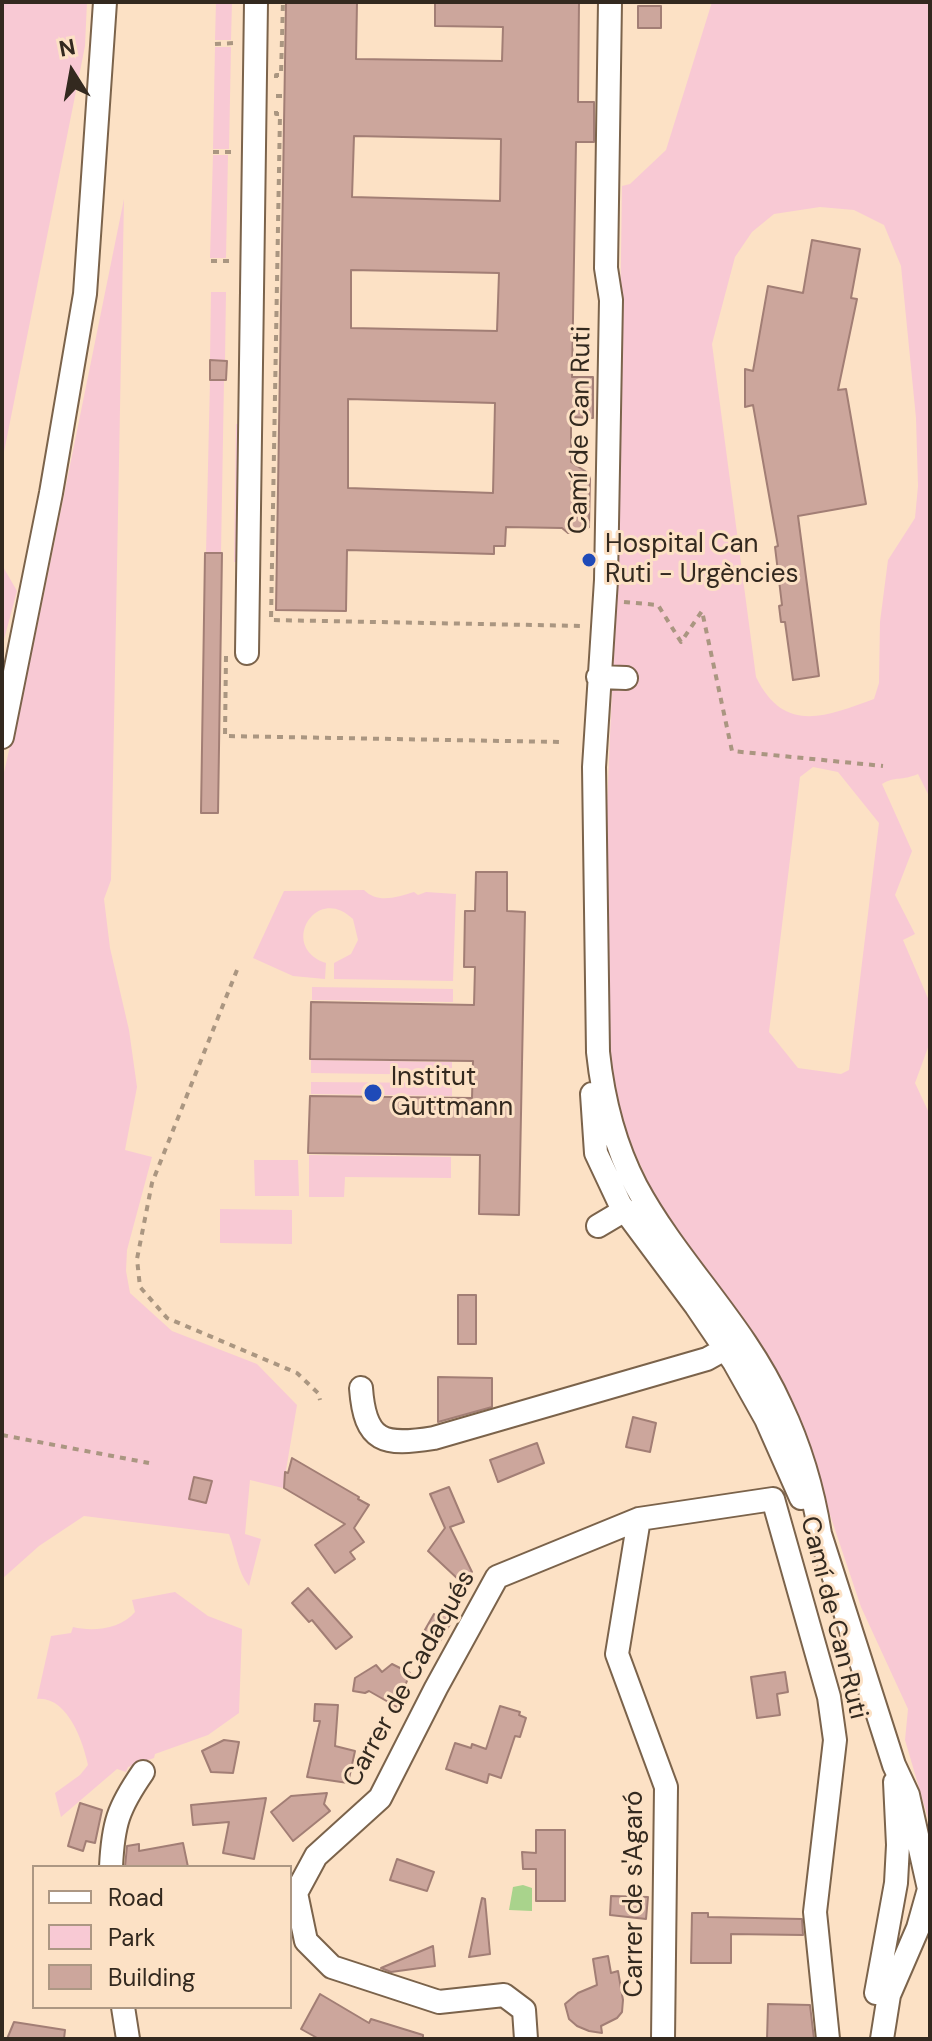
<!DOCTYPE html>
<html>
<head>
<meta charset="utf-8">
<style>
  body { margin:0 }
  #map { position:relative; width:932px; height:2041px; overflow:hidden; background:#fce1c5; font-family:"DM Sans",sans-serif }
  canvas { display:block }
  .frame { position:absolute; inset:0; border:4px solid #33291f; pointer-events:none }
  .legend { position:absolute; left:32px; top:1865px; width:260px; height:144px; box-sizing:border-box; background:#fce1c5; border:2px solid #ac9783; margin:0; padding:10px 14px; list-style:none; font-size:24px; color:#33291f }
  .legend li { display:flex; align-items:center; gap:16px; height:40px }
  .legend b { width:40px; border:2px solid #ac9783 }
  .north { position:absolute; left:32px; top:32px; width:80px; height:80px; -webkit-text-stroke:6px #fce1c5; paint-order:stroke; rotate:349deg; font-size:22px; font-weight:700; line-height:32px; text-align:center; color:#33291f }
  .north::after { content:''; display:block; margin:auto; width:28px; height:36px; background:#33291f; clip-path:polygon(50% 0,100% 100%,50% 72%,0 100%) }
</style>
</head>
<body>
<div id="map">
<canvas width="932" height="2041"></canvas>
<div class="frame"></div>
<ul class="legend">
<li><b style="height:10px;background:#fff"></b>Road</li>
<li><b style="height:22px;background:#f8c9d4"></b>Park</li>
<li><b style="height:22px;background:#cca69c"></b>Building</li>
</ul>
<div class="north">N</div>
</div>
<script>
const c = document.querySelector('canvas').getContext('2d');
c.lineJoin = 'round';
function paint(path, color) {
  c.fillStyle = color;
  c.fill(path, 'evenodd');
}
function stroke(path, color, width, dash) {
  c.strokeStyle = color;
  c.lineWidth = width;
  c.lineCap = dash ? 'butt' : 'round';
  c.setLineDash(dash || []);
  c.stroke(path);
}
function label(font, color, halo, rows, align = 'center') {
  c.font = font + ' "DM Sans",sans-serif';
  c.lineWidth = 6;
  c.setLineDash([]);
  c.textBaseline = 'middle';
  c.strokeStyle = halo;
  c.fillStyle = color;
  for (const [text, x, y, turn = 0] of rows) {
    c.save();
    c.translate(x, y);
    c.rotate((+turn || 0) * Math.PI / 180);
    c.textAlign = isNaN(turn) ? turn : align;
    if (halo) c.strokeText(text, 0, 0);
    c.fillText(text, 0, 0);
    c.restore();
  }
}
const green = new Path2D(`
  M2 2H87L85 46 2 462Z
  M216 2H232L231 40H215Z
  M712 2H930V798L918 774C902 781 895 776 882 784L912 851 895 895 915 934 903 940 930 1003V1042L915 1083 930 1115V1825L905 1740 908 1709 861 1607 823 1494 648 1195 651 1188 635 1153 629 1154 611 1094 606 829 616 597 622 186 630 184 666 150ZM820 207 854 210 884 225 901 266 916 418 918 486 915 518 888 560 880 622 879 683 874 699C825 717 784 734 756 677L712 344 735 257 752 232 774 214ZM813 767 838 772 879 823 849 1070 841 1074 798 1068 769 1032 800 777Z
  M215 47H231L229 149H213Z
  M213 155H228L226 258H210Z
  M124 199 111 880 104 899 110 948 129 1030 137 1087 125 1150 152 1157 127 1250 126 1271 130 1293 172 1331 257 1364 297 1405 283 1488 250 1480 245 1534 261 1539 249 1586C237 1571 236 1551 229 1534L84 1516 39 1546 2 1579V781L37 628Z
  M211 292H226L225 361 210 360Z
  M210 380H224L221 553H206Z
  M236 424H243L241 562H234Z
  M2 565 17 591 2 647Z
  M364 890C378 904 397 897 414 892L418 895 426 892 456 894 453 981 334 979V963L351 954 358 940 353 919C316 883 278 947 326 963L325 979 293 976 253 958 284 891Z
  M312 987 453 989V1002L312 1000Z
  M311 1060 452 1062V1075L311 1073Z
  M311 1082 452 1083V1096L311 1094Z
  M309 1155 451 1157V1178L345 1177 344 1197H309Z
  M254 1160H298L299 1196H255Z
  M220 1209 292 1210V1244L220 1243Z
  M175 1592 208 1616 242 1629 239 1713 208 1735 155 1754 154 1758 128 1767 126 1772 117 1769 61 1817 55 1793 80 1775 88 1765C83 1741 67 1696 37 1699L51 1636 71 1633 73 1627C93 1632 121 1629 135 1612L132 1600Z`);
const water = new Path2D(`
  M523 1885 532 1888V1911L509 1910 513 1887Z`);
const building = new Path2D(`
  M286 2H357L356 59 502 61 503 27 435 26V2H579L578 102H594V142H576L572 377H593V418L571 417V462L588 473 590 479 589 527 582 533H568L562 528 506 527 505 546H494V554L347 550 346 611 276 610ZM354 136 501 139 500 201 352 197ZM351 270 499 273 497 331 351 328ZM348 399 495 403 493 493 348 488Z
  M638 6H661V28H638Z
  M812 240 860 249 851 298 857 299 838 390 846 389 866 504 798 516 819 676 793 680 785 622H781L779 606 782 605 775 547 778 546 753 405 745 407V369L753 371 768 286 803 293Z
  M210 360 227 361 226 380H210Z
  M205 553H222L218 813H201Z
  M476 872H507V911L525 912 519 1215 479 1214 480 1155 308 1153 310 1096 472 1098 473 1061 310 1059 311 1002 474 1005 475 967H464L465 911H475Z
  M458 1295H476V1344H458Z
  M438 1377 492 1378V1407L438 1422Z
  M633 1417 656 1423 650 1452 626 1447Z
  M537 1443 544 1463 498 1482 490 1460Z
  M292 1458 359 1497 358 1499 369 1505 354 1528 364 1542 350 1552 355 1559 335 1573 315 1545 345 1524 284 1488 285 1472 288 1473Z
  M194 1477 212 1481 206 1503 189 1499Z
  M449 1487 464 1522 450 1527 472 1572 459 1580 428 1551 445 1528 430 1494Z
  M308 1588 352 1637 336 1649 312 1620 309 1622 292 1603Z
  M439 1612 453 1619 439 1643 422 1635 434 1614 437 1616Z
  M392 1664 410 1673 397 1707 369 1691 365 1693 353 1691 355 1678 376 1665 382 1672Z
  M785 1672 788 1692 777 1694 780 1715 757 1718 751 1677Z
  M315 1704 338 1705 335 1746 355 1751 348 1783 307 1777 320 1721H314Z
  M500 1706 520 1712 519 1715 526 1718 520 1737 515 1736 501 1778 489 1774 487 1783 446 1769 455 1743 471 1748 472 1744 486 1749Z
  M224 1740 239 1742 233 1773 211 1772 202 1751Z
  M327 1793 324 1804 330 1811 293 1841 271 1812 291 1796Z
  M266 1798 254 1859 223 1853 229 1822 193 1825 191 1805Z
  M80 1803 102 1810 95 1843 86 1841 83 1851 68 1846Z
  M536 1830H565V1901H536V1869H523L522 1852 536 1853Z
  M183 1843 188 1867H125L127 1846 139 1844V1851Z
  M397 1859 434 1872 427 1891 390 1880Z
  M611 1896 648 1897 646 1919 610 1915Z
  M482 1898 485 1899 490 1954 469 1957Z
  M692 1913H708V1917L802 1919 803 1935 731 1934V1963H691Z
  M433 1946 435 1966 391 1972 381 1968Z
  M608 1956 611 1973 618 1971 623 2000 622 2012 617 2018 601 2026 602 2033 589 2031 577 2026 569 2019 565 2004 578 1993 597 1985 593 1959Z
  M320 1994 369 2023 371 2019 423 2035V2039H319L301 2029Z
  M768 2004 810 2005 814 2039H767Z
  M14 2022 65 2030 64 2039H7Z`);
const path = new Path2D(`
  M215 44 235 43
  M276 78V75H281L283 2
  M276 96H284
  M276 111V114H280L271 620 585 626
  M213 152H233
  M211 261H233
  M624 602 658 605 681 642 702 611 732 751 883 766
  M226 656 225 736 562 742
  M237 970 152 1183 137 1259 140 1287 167 1318 297 1373 318 1393 320 1400
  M2 1435 149 1463`);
const minor = new Path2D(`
  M610 2 606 268 611 300 606 580 594 767 598 1052C603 1099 614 1144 636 1186 678 1264 745 1325 781 1406 800 1446 813 1490 820 1534L894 1765 908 1795 929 1889 918 1928 889 1995 882 2039
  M247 653 256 2
  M598 677 626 678
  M2 737 51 493 85 294 105 2
  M592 1094 596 1153 620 1204 696 1306 734 1362 766 1419 801 1498
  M598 1226 625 1210
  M361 1388C365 1443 384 1446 434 1438L707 1359 725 1349 735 1357
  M639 1519 617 1654 666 1787 663 2039
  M111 1867C113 1824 118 1808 143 1772
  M876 1993 896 1883 898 1845 895 1782
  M123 2007 128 2039
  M526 2039 524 2010 504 1995 439 2002 332 1967 306 1941 296 1893 316 1856 380 1798 436 1688 497 1577 639 1519 773 1499 829 1697 835 1740 815 1912 828 2039`);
const markers = [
  [589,560,8,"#1f4ab8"],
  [373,1093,10,"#1f4ab8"]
];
const streetNames = [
  ["Camí de Can Ruti",581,430,-89],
  ["Camí de Can Ruti",833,1618,76],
  ["Carrer de Cadaqués",410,1679,-61],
  ["Carrer de s'Agaró",635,1894,-90]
];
const poiNames = [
  ["Hospital Can",605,545],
  ["Ruti - Urgències",605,575],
  ["Institut",391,1078],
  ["Guttmann",391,1108]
];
paint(green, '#f8c9d4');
paint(water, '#a9d38c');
paint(building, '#cca69c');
stroke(building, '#a27e75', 2);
stroke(minor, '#7b634b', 26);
stroke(path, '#aa9681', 4, [6, 6]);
stroke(minor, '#fff', 22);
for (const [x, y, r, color] of markers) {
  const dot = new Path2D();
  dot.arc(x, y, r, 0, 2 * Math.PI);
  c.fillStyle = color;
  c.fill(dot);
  stroke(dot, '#fce1c5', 3);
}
label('26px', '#33291f', '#fce1c5', streetNames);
label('26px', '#33291f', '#fce1c5', poiNames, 'left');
</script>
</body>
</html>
